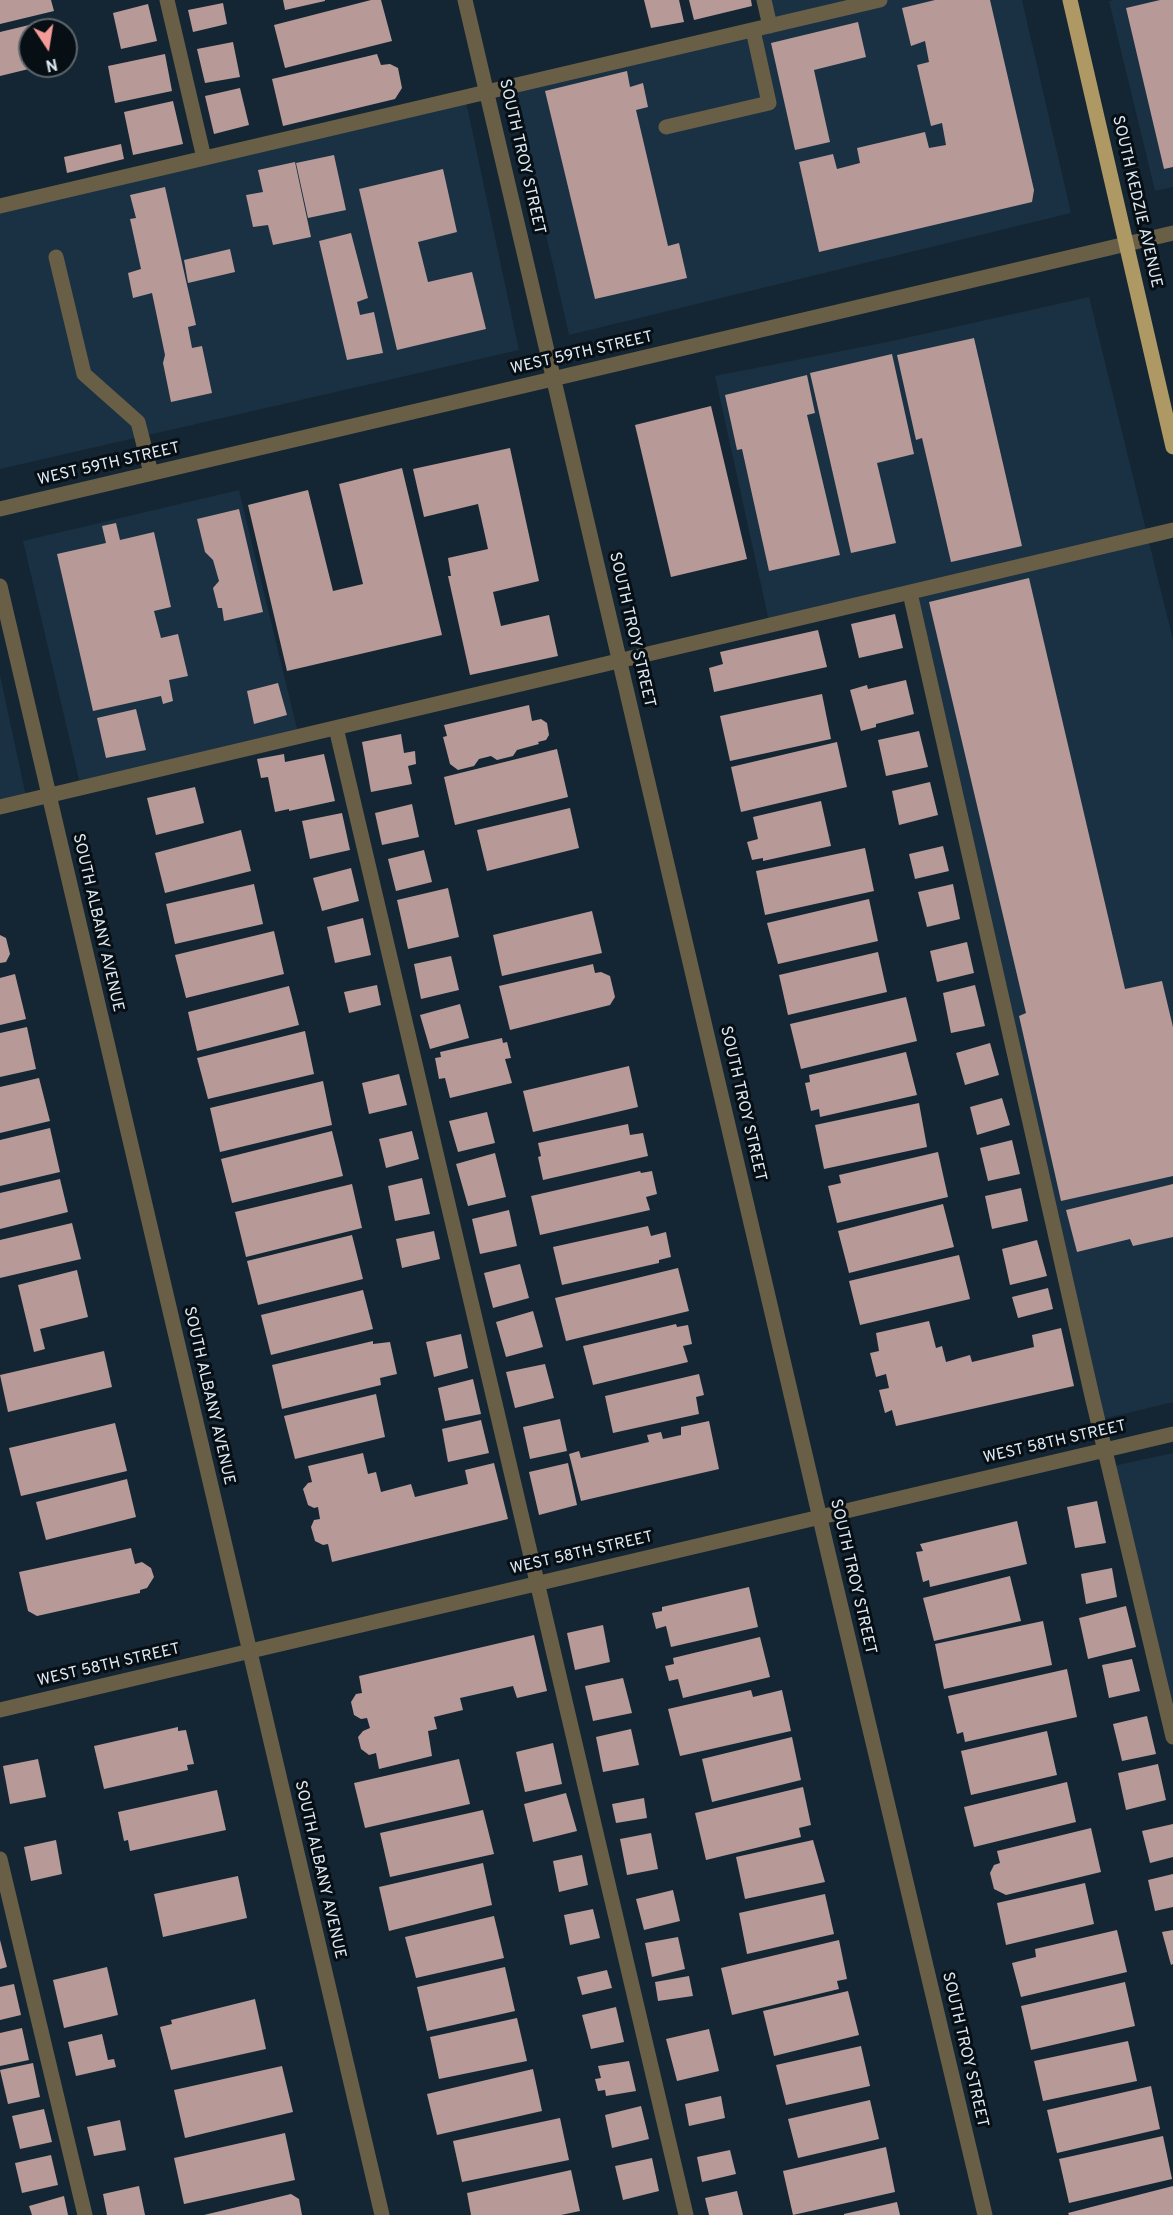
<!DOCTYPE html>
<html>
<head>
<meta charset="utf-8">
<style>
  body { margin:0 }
  #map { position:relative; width:1173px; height:2215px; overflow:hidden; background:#142633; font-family:Overpass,sans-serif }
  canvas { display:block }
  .north { position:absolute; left:18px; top:18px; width:60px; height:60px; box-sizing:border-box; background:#070e14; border:2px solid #5d666d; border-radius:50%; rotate:168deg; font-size:16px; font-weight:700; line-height:24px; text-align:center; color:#deeaf3 }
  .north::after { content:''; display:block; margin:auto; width:21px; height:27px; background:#f59b98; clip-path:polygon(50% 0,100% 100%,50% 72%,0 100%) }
</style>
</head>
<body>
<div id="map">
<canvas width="1173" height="2215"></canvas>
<div class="north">N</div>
</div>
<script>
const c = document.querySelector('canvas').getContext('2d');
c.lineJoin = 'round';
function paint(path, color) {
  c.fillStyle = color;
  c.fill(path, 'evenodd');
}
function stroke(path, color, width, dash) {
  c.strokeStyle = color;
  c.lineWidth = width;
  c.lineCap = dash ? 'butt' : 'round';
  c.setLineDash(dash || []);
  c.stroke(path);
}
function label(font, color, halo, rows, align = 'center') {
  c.font = font + ' Overpass,sans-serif';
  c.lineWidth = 6;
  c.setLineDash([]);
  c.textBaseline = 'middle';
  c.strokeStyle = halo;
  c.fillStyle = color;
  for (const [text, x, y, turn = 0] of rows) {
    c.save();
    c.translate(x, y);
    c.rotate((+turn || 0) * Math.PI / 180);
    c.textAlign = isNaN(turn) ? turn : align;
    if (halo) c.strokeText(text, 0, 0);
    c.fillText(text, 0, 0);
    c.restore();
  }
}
const built = new Path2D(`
  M764 0H1022L1071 213 569 335 512 86 770 26Z
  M1114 0H1173V187L1155 191 1109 1Z
  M465 97 519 350 0 469V206Z
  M1089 297 1173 640V1402L1098 1420 910 593 770 626 715 376 892 341Z
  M239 490 299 737 81 788 23 541Z
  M0 675 27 801 0 808Z
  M1173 1453V1738L1109 1467Z`);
const building = new Path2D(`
  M0 0H51L54 11 0 24Z
  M283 0H325V1L285 10Z
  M371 0H381L392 41 285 68 274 25Z
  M644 0H679L684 22 651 28Z
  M689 0H751L752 6 694 20Z
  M935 0H990L1034 190 1032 202 819 252 799 162 833 154 837 169 860 163 857 148 925 132 929 148 946 145 942 123 931 126 917 65 929 62 925 41 911 46 902 8Z
  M1160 0H1173V167L1164 169 1126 8Z
  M223 3 227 24 193 32 188 10Z
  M148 4 157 41 121 49 113 13Z
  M50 20 52 30H30V66L37 67 0 76V32Z
  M858 22 866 57 814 70 830 142 795 150 771 43Z
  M233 42 240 77 205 83 197 49Z
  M165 54 172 91 115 103 108 66Z
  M377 54 381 65 390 64 398 68 402 88 395 99 283 126 272 79Z
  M627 71 630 87 643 83 648 107 636 110 668 246 679 243 687 278 595 299 545 91Z
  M240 88 249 125 214 134 205 96Z
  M173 101 183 144 133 155 124 112Z
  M121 144 124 159 67 173 64 157Z
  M334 155 346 210 308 218 296 163Z
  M295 162 311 237 273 245 268 225 253 227 246 195 263 192 258 170Z
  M443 169 457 232 418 242 428 282 472 272 486 329 397 350 359 189Z
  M165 187 196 325 188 327 192 348 202 346 212 393 171 402 163 363 165 355 152 293 133 298 128 273 141 269 130 219 136 218 130 195Z
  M351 233 368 298 357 302 360 315 374 312 383 353 347 360 319 241Z
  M230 249 235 272 188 283 184 260Z
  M974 338 1022 546 951 562 922 438 916 440 897 355Z
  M892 354 914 454 877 463 896 543 851 553 810 373Z
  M807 375 815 413 807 415 840 555 769 571 742 449 737 450 725 395Z
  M711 406 747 559 671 577 635 425Z
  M510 448 539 581 493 592 501 626 549 615 558 656 470 675 448 576H451L448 558 488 549 478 504 424 517 413 469Z
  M402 468 442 635 287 671 248 505 308 490 333 591 363 584 339 484Z
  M239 509 263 612 224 621 222 608H218L213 588 219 581 213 560 205 552 197 519Z
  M116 523 120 540 154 532 171 607 154 611 161 638 178 634 188 676 169 680 173 701 163 704 161 696 93 711 57 554 106 543 102 526Z
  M1029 578 1125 989 1162 981 1173 1027V1176L1061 1201 1019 1016 1026 1013 929 602Z
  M895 614 903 648 859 658 851 624Z
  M818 630 827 667 714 692 709 668 723 664 720 652Z
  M906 680 914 714 876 724V727L861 731 850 690 867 685 868 689Z
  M278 683 287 715 254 724 247 691Z
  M822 694 831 739 730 761 720 716Z
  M529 705 532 721 541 719 547 723 549 735 546 740 538 742 539 744 517 750 513 756 497 760 491 756 479 759 474 766 458 770 450 764 443 737 447 736 444 725Z
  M136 709 146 750 106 758 97 718Z
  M919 731 928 767 886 776 878 740Z
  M401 734 404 753 415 751 416 764 408 766 412 784 371 792 362 742Z
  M837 742 847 787 741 812 731 767Z
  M557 749 568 797 455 825 444 777Z
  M284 754 285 762 324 754 335 801 289 811V809L275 812 268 777 261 778 257 759Z
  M930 782 938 815 899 825 892 791Z
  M195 787 204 823 156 835 147 798Z
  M821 801 831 846 763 861V858L752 860 747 842 758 839 753 817Z
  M412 804 419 837 382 845 375 813Z
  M570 808 579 848 487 871 477 830Z
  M342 813 350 850 310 859 302 821Z
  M241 830 251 871 165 893 155 853Z
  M943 846 949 871 915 879 909 854Z
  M865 848 874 891 765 915 756 871Z
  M424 850 432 882 396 891 388 859Z
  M351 868 359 901 322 911 313 878Z
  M254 884 263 924 175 944 166 904Z
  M953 884 960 919 927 927 918 892Z
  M448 888 459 937 408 949 397 900Z
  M869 899 878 941 778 964 767 923Z
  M592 911 602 953 502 976 493 935Z
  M363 918 371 955 335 963 327 927Z
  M274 931 284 974 186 998 175 955Z
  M0 935 6 938 10 954 6 962 0 963Z
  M967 942 974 973 937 982 930 951Z
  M878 952 887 992 788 1015 779 975Z
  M451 956 459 990 421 999 414 964Z
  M593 964 595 973 601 972 610 976 615 997 610 1005 510 1030 499 986Z
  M15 974 26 1019 0 1025V978Z
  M377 985 381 1005 349 1013 344 992Z
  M975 985 985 1026 951 1033 943 993Z
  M289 986 299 1025 197 1051 188 1012Z
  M906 997 917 1041 801 1069 790 1024Z
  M460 1004 469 1038 430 1049 420 1015Z
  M27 1027 36 1069 0 1077V1033Z
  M305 1031 314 1074 208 1099 197 1058Z
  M502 1038 503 1043 507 1042 511 1058 505 1059 512 1083 450 1098 445 1078 439 1079 435 1058 441 1057 440 1052Z
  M990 1043 999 1075 965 1085 956 1053Z
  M906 1052 917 1095 820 1117 819 1109 811 1111 805 1083 810 1082 809 1075Z
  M629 1066 638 1107 533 1132 523 1091Z
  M399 1074 407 1105 369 1114 362 1083Z
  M39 1078 50 1121 0 1133V1087Z
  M323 1081 332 1125 220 1152 210 1108Z
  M1002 1098 1010 1125 977 1135 970 1107Z
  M919 1103 927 1147 824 1169 815 1125Z
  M487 1112 495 1143 458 1152 449 1121Z
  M628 1124 630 1135 643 1133 648 1156 543 1180 538 1157 541 1156 538 1143Z
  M50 1128 60 1172 0 1186V1140Z
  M332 1131 343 1176 232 1203 221 1159Z
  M412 1131 419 1159 386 1168 379 1139Z
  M1012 1140 1020 1174 988 1181 980 1148Z
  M938 1152 948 1197 837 1223 828 1186 841 1183 839 1175Z
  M495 1153 506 1197 468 1206 456 1164Z
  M640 1171 641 1173 652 1171 657 1194 646 1197 650 1210 540 1235 531 1196Z
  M422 1178 430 1214 395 1221 388 1186Z
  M60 1179 68 1212 0 1229V1193Z
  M352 1184 362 1228 246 1257 235 1212Z
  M1173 1184V1237L1133 1246 1130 1239 1077 1252 1066 1210Z
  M1021 1188 1028 1221 992 1229 985 1196Z
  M943 1204 954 1247 849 1273 838 1231Z
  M509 1210 517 1246 480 1254 472 1219Z
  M72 1223 81 1259 0 1278V1240Z
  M648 1226 651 1236 666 1232 671 1257 659 1260V1263L562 1285 553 1247Z
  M434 1231 440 1259 402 1268 396 1239Z
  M352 1235 363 1279 258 1305 247 1261Z
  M1037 1240 1047 1276 1010 1285 1002 1249Z
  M959 1255 970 1299 860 1325 849 1281Z
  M520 1264 529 1298 493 1308 484 1273Z
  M678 1268 689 1311 566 1341 555 1298Z
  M77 1270 88 1317 40 1329 45 1349 34 1352 18 1285Z
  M1048 1288 1053 1309 1018 1318 1012 1297Z
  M363 1290 373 1329 271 1355 261 1315Z
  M533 1311 543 1347 506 1357 496 1322Z
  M929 1321 936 1348 942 1346 946 1362 970 1355 972 1362 1034 1347 1032 1335 1061 1328 1074 1386 896 1426 892 1410 885 1413 879 1390 889 1388 886 1374 876 1377 870 1353 879 1351 876 1333Z
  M676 1324 677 1327 688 1325 692 1344 683 1346 688 1362 593 1385 583 1346Z
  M461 1334 468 1368 434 1377 426 1342Z
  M373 1341V1344L390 1342 397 1374 380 1378 381 1385 282 1409 272 1365Z
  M104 1351 112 1387 8 1412 0 1375Z
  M545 1364 554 1398 515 1408 506 1372Z
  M699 1374 704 1395 696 1397 699 1414 613 1433 605 1396Z
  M473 1379 481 1414 445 1421 438 1388Z
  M376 1394 385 1437 295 1459 284 1416Z
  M560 1419 567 1451 530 1459 523 1427Z
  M481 1420 489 1453 448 1462 442 1429Z
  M709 1421 719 1469 581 1501 569 1454 579 1451 581 1458 649 1442 647 1435 661 1432 663 1439 681 1435V1427Z
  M115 1423 127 1471 21 1496 9 1448Z
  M363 1453 368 1474 376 1472 381 1492 411 1484 415 1497 468 1484 465 1470 494 1463 508 1519 332 1562 328 1544 323 1545 315 1541 311 1527 314 1520 320 1519 318 1507 314 1508 308 1505 303 1489 308 1483 312 1482 308 1466Z
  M568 1463 577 1505 539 1515 529 1472Z
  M127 1479 136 1517 46 1540 36 1502Z
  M1097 1501 1106 1543 1075 1548 1067 1507Z
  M1017 1521 1027 1564 930 1587 929 1580 923 1582 916 1552 923 1551 920 1544Z
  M131 1548 135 1564 142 1562 151 1568 154 1577 147 1588 140 1590V1593L37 1616 28 1611 19 1572Z
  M1112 1568 1117 1597 1086 1604 1081 1574Z
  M1010 1576 1021 1621 934 1641 923 1598Z
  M749 1587 758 1627 671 1647 666 1626 656 1629 652 1613 662 1611V1607Z
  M1126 1606 1136 1647 1088 1659 1079 1618Z
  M1043 1621 1052 1665 944 1689 935 1644Z
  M603 1625 610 1662 575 1670 567 1633Z
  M534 1635 547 1691 517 1698 513 1686 460 1698 463 1710 434 1717 437 1729 428 1731 432 1756 379 1769 376 1753 369 1755 361 1749 358 1737 363 1731 370 1728 367 1718 361 1719 354 1715 351 1702 356 1694 362 1693 359 1676Z
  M760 1637 770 1677 683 1698 678 1679 669 1681 665 1666 674 1664 673 1658Z
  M1132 1659 1140 1691 1109 1698 1102 1665Z
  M1067 1669 1077 1717 965 1742 963 1732 957 1734 948 1696Z
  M623 1678 632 1713 593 1721 585 1686Z
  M751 1690 753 1697 782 1690 791 1731 680 1756 668 1709Z
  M1147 1716 1156 1754 1122 1761 1113 1724Z
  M178 1727V1731L186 1730 194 1764 187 1765 188 1770 104 1789 94 1746Z
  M631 1729 639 1765 603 1772 596 1737Z
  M1047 1731 1057 1775 971 1795 961 1751Z
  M792 1737 801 1780 712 1802 702 1759Z
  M553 1743 562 1784 525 1792 516 1752Z
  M38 1759 46 1797 10 1804 3 1766Z
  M459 1759 470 1804 365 1828 354 1783Z
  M1158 1764 1166 1800 1126 1810 1118 1773Z
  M1067 1782 1076 1822 974 1847 964 1807Z
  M803 1787 811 1825 799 1828 801 1837 706 1860 695 1813Z
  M217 1790 226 1830 130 1851 128 1840 124 1841 118 1812Z
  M566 1793 577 1831 533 1842 524 1804Z
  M644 1798 647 1818 616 1823 612 1804Z
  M483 1810 494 1854 390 1877 380 1833Z
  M1173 1824V1857L1150 1863 1142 1831Z
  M1091 1828 1101 1872 1006 1895 994 1889 990 1873 994 1865 1000 1863 997 1851Z
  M651 1833 658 1869 627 1875 620 1839Z
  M56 1840 62 1874 31 1881 24 1847Z
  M813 1840 825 1882 745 1899 736 1857Z
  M582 1855 588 1885 559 1892 553 1861Z
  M483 1863 492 1905 389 1931 379 1887Z
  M1173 1874V1907L1155 1911 1148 1880Z
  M238 1876 247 1918 163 1937 154 1894Z
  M1085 1883 1094 1924 1006 1945 997 1903Z
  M673 1890 680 1921 644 1930 636 1899Z
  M825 1894 834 1934 747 1954 739 1913Z
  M593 1909 600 1938 570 1945 564 1915Z
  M494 1916 504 1958 416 1978 405 1937Z
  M1117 1930 1127 1972 1021 1997 1012 1963 1036 1957 1035 1949Z
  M1173 1930V1964L1171 1965 1162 1932Z
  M678 1937 685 1969 652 1977 645 1943Z
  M0 1940 7 1967 0 1969Z
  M839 1940 847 1979 837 1981 839 1989 732 2015 721 1968Z
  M107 1967 118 2015 64 2028 53 1980Z
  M505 1967 515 2011 427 2031 417 1987Z
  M607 1970 612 1988 582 1995 577 1977Z
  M689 1976 693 1996 658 2001 655 1982Z
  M1125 1982 1135 2026 1031 2050 1021 2006Z
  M14 1984 21 2015 0 2020V1987Z
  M848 1991 859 2035 774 2056 763 2011Z
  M255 1999 266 2049 171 2070 160 2027 172 2024 171 2020Z
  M616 2007 624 2042 591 2049 582 2015Z
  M517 2018 527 2061 439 2079 430 2037Z
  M22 2028 29 2060 0 2066V2033Z
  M709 2029 719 2071 677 2081 666 2039Z
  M102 2034 108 2060 114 2059 116 2067 76 2076 68 2042Z
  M1128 2041 1137 2081 1043 2101 1034 2061Z
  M861 2046 870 2086 786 2105 776 2065Z
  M629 2061 636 2091 606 2096 605 2090 598 2091 595 2079 601 2078 598 2066Z
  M33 2063 40 2097 8 2104 0 2070Z
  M282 2066 293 2112 185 2138 174 2090Z
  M533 2069 542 2111 437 2135 427 2094Z
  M1151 2086 1160 2129 1057 2153 1047 2110Z
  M721 2096 725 2118 689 2126 685 2104Z
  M870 2100 879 2139 798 2158 788 2119Z
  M641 2106 649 2139 612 2148 605 2115Z
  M44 2109 52 2142 20 2149 12 2116Z
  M560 2118 569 2160 462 2182 453 2141Z
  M120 2120 126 2150 94 2156 87 2127Z
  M285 2133 295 2180 184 2204 174 2158Z
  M1163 2136 1172 2179 1069 2203 1059 2159Z
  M886 2147 895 2192 793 2215 783 2171Z
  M730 2150 736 2174 702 2182 697 2157Z
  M51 2155 58 2185 22 2193 15 2163Z
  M652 2158 659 2191 623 2200 615 2166Z
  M571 2170 580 2211 561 2215H471L467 2193Z
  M139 2186 145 2215H107L103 2194Z
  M1173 2186V2215H1069L1068 2213Z
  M737 2191 743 2215H709L705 2198Z
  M291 2194 299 2199 302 2215H204Z
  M64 2196 68 2215H32L29 2206Z
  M897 2202 900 2215H844V2214Z`);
const minor = new Path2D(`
  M167 0 204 158
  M465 0 830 1561 985 2215
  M764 0 770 26
  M666 127 769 103 753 30
  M0 206 880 0
  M56 257 84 374 138 422 151 473
  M0 509 1173 233
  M0 586 382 2215
  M910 593 1092 1396 1173 1737
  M336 728 686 2215
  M0 807 1173 530
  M0 1710 1173 1434
  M0 1859 85 2215`);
const major = new Path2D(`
  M1070 0 1173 447`);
const streetNames = [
  ["SOUTH TROY STREET",521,157,77],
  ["SOUTH KEDZIE AVENUE",1136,202,77],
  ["WEST 59TH STREET",582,354,-13],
  ["WEST 59TH STREET",109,465,-13],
  ["SOUTH TROY STREET",631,630,77],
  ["SOUTH ALBANY AVENUE",97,923,77],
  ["SOUTH TROY STREET",742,1104,77],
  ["SOUTH ALBANY AVENUE",208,1396,77],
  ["WEST 58TH STREET",1055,1443,-13],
  ["WEST 58TH STREET",582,1554,-13],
  ["SOUTH TROY STREET",852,1577,77],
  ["WEST 58TH STREET",109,1666,-13],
  ["SOUTH ALBANY AVENUE",319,1870,77],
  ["SOUTH TROY STREET",964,2050,77]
];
paint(built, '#193143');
paint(building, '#b79a97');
stroke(minor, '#695f46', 15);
stroke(major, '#ae9965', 15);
label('16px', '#deeaf3', '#070e14', streetNames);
</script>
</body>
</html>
